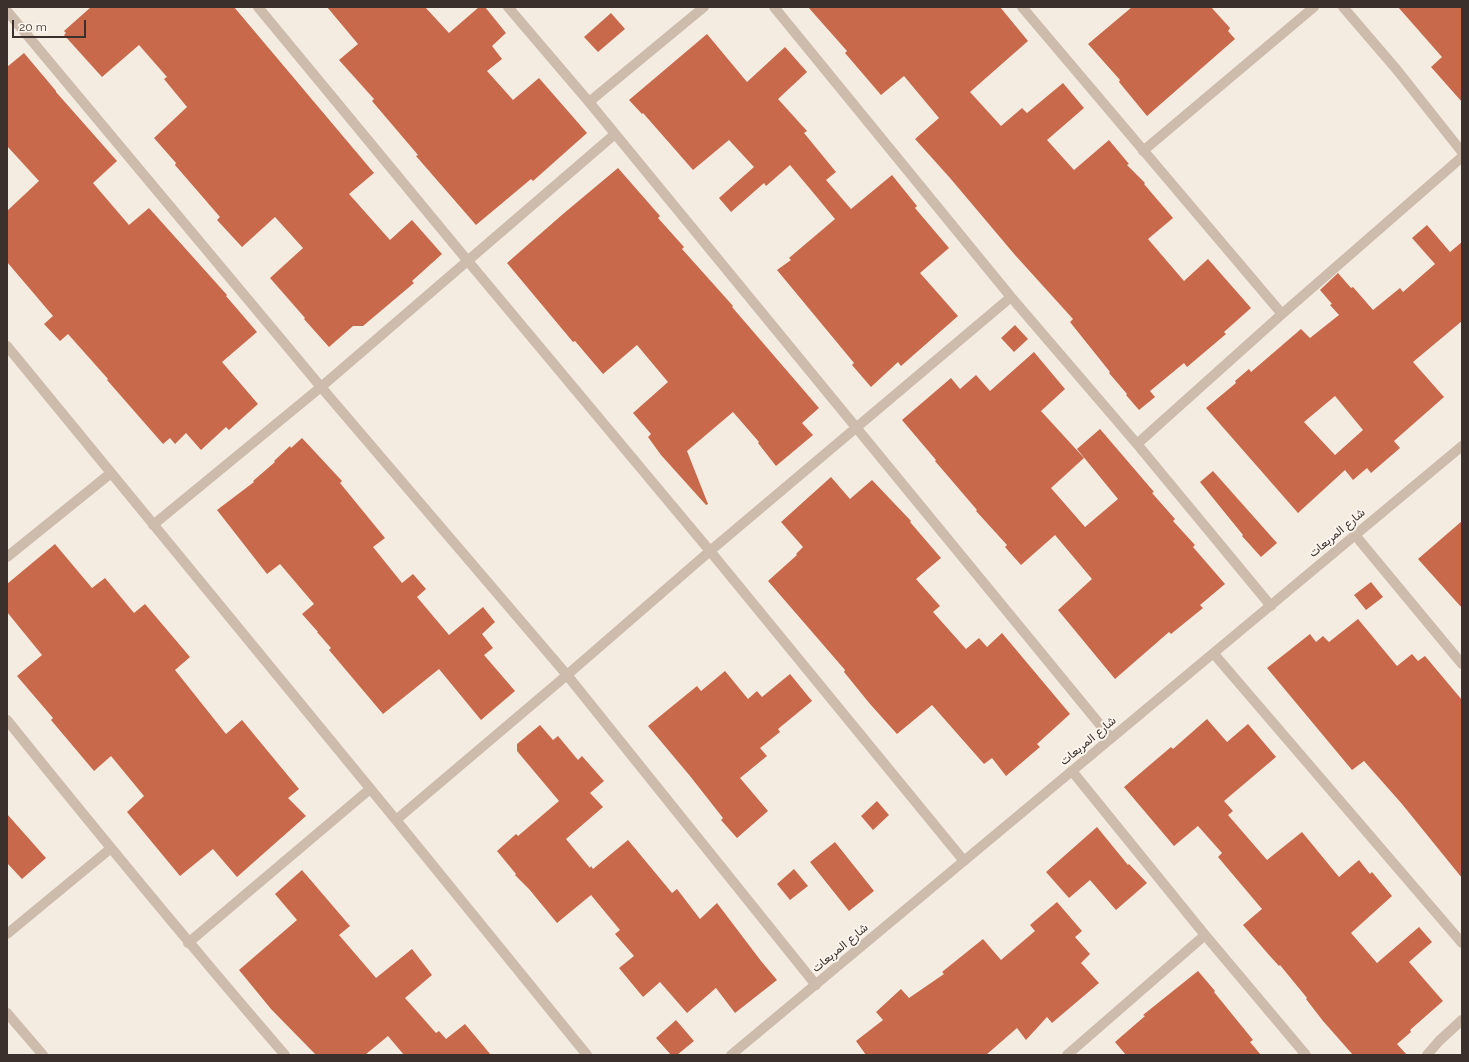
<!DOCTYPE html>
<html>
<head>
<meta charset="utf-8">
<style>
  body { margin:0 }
  #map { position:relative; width:1469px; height:1062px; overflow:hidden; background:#f4ebe1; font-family:Raleway,sans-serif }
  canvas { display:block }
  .frame { position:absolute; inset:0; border:8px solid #3b302b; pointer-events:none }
  .scale { position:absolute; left:12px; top:20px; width:74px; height:18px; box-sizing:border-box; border:2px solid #3b302b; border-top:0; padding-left:5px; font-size:12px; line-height:14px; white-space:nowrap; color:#3b302b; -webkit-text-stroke:3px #fbf5ee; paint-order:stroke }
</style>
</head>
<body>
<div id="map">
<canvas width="1469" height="1062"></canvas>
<div class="frame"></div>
<div class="scale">20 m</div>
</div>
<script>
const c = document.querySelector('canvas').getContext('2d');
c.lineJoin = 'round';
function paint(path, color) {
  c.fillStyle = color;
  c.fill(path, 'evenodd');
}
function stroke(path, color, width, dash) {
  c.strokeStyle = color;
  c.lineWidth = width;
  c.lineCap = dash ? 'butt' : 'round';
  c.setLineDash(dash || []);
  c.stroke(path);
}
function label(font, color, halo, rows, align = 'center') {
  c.font = font + ' Raleway,Vazirmatn,sans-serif';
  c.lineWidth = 4;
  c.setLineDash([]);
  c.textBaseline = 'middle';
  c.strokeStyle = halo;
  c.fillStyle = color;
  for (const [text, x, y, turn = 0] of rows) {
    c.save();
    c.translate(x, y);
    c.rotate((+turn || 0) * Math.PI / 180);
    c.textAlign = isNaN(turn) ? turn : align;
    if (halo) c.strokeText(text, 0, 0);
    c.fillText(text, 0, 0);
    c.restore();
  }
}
const building = new Path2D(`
  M91 7H234L374 173 349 194 390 240 412 220 442 254 412 281 414 283 363 326H353L329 347 304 319 305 318 270 278 303 248 275 217 242 247 217 220 220 217 175 165 176 163 154 138 187 107 164 79 167 77 139 45 102 77 64 35 66 33 64 31Z
  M327 7H425L449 33 479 7H485L506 33 492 46 502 59 487 71 513 100 539 78 587 133 533 181 531 179 476 225 416 156 418 155 372 101 374 99 339 60 358 44Z
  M808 7H1000L1028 41 970 92 1001 126 1022 108 1027 113 1063 83 1084 108 1047 140 1074 170 1109 140 1129 164 1127 165 1145 183 1144 184 1173 218 1148 239 1184 281 1208 259 1251 308 1224 332 1226 334 1187 367 1184 363 1150 391 1155 397 1139 410 1126 395 1127 394 1109 373 1110 372 1070 322 1073 319 1015 255 950 178 915 139 939 118 904 76 881 95 845 53 847 51Z
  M1132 7H1211L1230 28 1228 31 1235 39 1147 116 1119 82 1120 80 1088 44Z
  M1398 7H1462V102L1431 67 1442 57Z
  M611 13 625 29 598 52 584 37Z
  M707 34 747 82 785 47 807 72 778 99 807 131 804 133 836 172 826 180 851 209 892 175 917 206 915 208 949 248 920 273 958 316 901 366 898 362 871 387 852 365 854 363 777 270 791 260 789 258 835 219 811 190 790 165 766 186 764 183 731 212 719 198 754 167 729 140 693 170 643 113 642 114 629 100Z
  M24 53 56 91V92L117 161 93 183 129 225 149 208 227 295 226 296 257 332 222 362 258 404 229 430 226 427 201 450 186 433 175 444 170 438 163 444 107 380 108 379 68 334 60 341 44 324 53 316 7 262V211L39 181 7 146V67Z
  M618 168 660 216 658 218 684 247 682 249 733 306 732 307 819 408 802 423 813 435 776 466 758 443 759 442 733 412 687 451 708 504 706 505 661 455 648 437 651 434 633 413 668 382 637 345 603 374 575 341 573 342 507 263 563 214Z
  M1427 225 1450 252 1462 242V321L1413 362 1444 397 1394 441 1400 448 1371 473 1367 468 1353 480 1345 470 1298 513 1206 408 1236 383 1235 381 1249 369 1251 372 1301 329 1310 338 1339 315 1330 305 1332 304 1320 290 1338 273 1351 288 1353 287 1373 310 1400 288 1403 292 1435 264 1412 238ZM1335 396 1363 430 1335 455 1304 422Z
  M1015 325 1028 339 1014 352 1001 338Z
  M1034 352 1065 389 1041 411 1084 458 1051 488 1085 527 1118 499 1077 449 1100 429 1154 492 1152 493 1175 519 1173 521 1195 545 1193 547 1225 584 1200 605 1203 608 1171 634 1169 632 1115 679 1058 610 1092 579 1055 535 1021 565 1005 547 1007 545 976 511 977 510 935 461 936 460 902 420 951 378 960 389 976 375 990 391Z
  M302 438 342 481 340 483 385 538 373 547 402 583 413 574 426 589 417 597 449 635 483 607 495 622 482 634 493 648 484 655 515 691 481 720 439 669 383 714 329 650 331 648 317 632H318L302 614 314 604 280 564 267 574 217 510 254 482 253 481 275 462 274 461 290 446 291 448Z
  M1213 471 1277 543 1261 557 1242 536 1243 535 1200 482Z
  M831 477 850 499 872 480 911 521 910 522 941 558 916 579 940 606 933 612 966 649 979 638 987 647 1002 633 1070 714 1037 744 1040 747 1006 776 992 758 984 764 932 705 897 734 870 704 844 672 845 670 768 581 797 555 796 554 803 547 781 522Z
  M1462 521V608L1418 559Z
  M55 544 92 588 105 578 134 613 145 604 190 657 175 670 226 734 242 720 299 789 288 798 306 816 237 877 213 849 180 876 127 812 144 796 111 756 94 771 51 720 53 718 17 676 42 655 7 612V584Z
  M1371 582 1383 597 1366 610 1354 595Z
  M1358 619 1397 666 1412 654 1418 661 1425 656 1462 700V878L1402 804 1364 761 1352 770 1267 668 1310 634 1316 642 1323 636 1329 642Z
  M725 671 748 699 757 691 762 697 790 674 812 701 778 729 780 732 760 748 767 756 740 778 768 811 737 838 721 820 723 818 690 776 648 726 697 686 701 691Z
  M1207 719 1227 742 1248 724 1276 757 1224 801 1233 811 1228 815 1267 860 1302 832 1339 877 1359 860 1370 874 1372 872 1392 896 1351 933 1377 963 1419 927 1432 942 1409 962 1443 1001 1410 1030 1411 1032 1397 1044 1407 1055H1353L1323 1021 1306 999 1307 998 1280 965 1279 966 1269 955 1243 925 1262 909 1218 857 1222 853 1198 826 1174 846 1124 787 1171 747 1173 749Z
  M540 725 553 740 558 736 578 760 582 756 604 781 590 793 603 807 566 839 590 868 591 866 593 869 628 840 672 893 677 889 700 919 717 903 761 961 777 980 735 1013 716 988 687 1013 660 982 643 997 619 968 634 956 615 934 620 930 591 895 557 923 529 889 515 875 516 874 497 851 516 834 518 836 559 801 517 751V744Z
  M877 801 889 815 873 830 861 816Z
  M7 814 46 858 22 879 7 863Z
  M1097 827 1128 865 1129 864 1147 883 1116 910 1090 880 1069 898 1046 872Z
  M835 842 874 891 849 911 810 862Z
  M794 869 808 886 790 900 777 884Z
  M302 870 350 926 339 935 376 978 412 949 432 975 405 998 436 1033 439 1031 446 1039 465 1024 491 1055H404L388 1036 365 1055H316L271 1009 239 970 297 920 275 894Z
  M1057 902 1082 931 1075 937 1090 954 1081 963 1099 983 1052 1023 1047 1017 1026 1040 1017 1028 986 1055H866L856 1041 883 1020 876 1012 901 989 909 998 944 974 942 972 983 939 1001 960 1035 931 1030 925Z
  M1198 971 1215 991 1214 992 1253 1040 1250 1042 1261 1055H1126L1115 1042 1145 1016 1143 1015Z
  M676 1020 694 1041 677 1055H671L656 1038Z`);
const minor = new Path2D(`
  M258 7 467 260 710 551 964 861
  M508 7 589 102 1111 738
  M774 7 1011 297 1137 444 1271 606
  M1022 7 1282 314
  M1343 7 1397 70 1462 152
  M7 11 321 387 567 675 816 985
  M589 102 704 7
  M1143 151 1314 7
  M7 346 396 820 587 1055
  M1137 444 1282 314 1462 157
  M153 525 321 387 615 134
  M1355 535 1462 664
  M7 557 111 473
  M1214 654 1462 943
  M7 720C98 833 190 945 285 1055
  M1072 771 1205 935 1306 1055
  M396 820 567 675 710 551 1011 297
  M7 934 110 849
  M188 943 370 789
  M7 1013 43 1055
  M1067 1055 1205 935
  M1427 1055 1439 1041 1462 1020`);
const tertiary = new Path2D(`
  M731 1055 1462 446`);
const streetNames = [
  ["شارع المربعات",1337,533,-40],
  ["شارع المربعات",1088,741,-40],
  ["شارع المربعات",840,948,-40]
];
paint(building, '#c8694b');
stroke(minor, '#cdbbac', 10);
stroke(tertiary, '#cdbbac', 10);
label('12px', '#3b302b', '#fbf5ee', streetNames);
</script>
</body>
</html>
